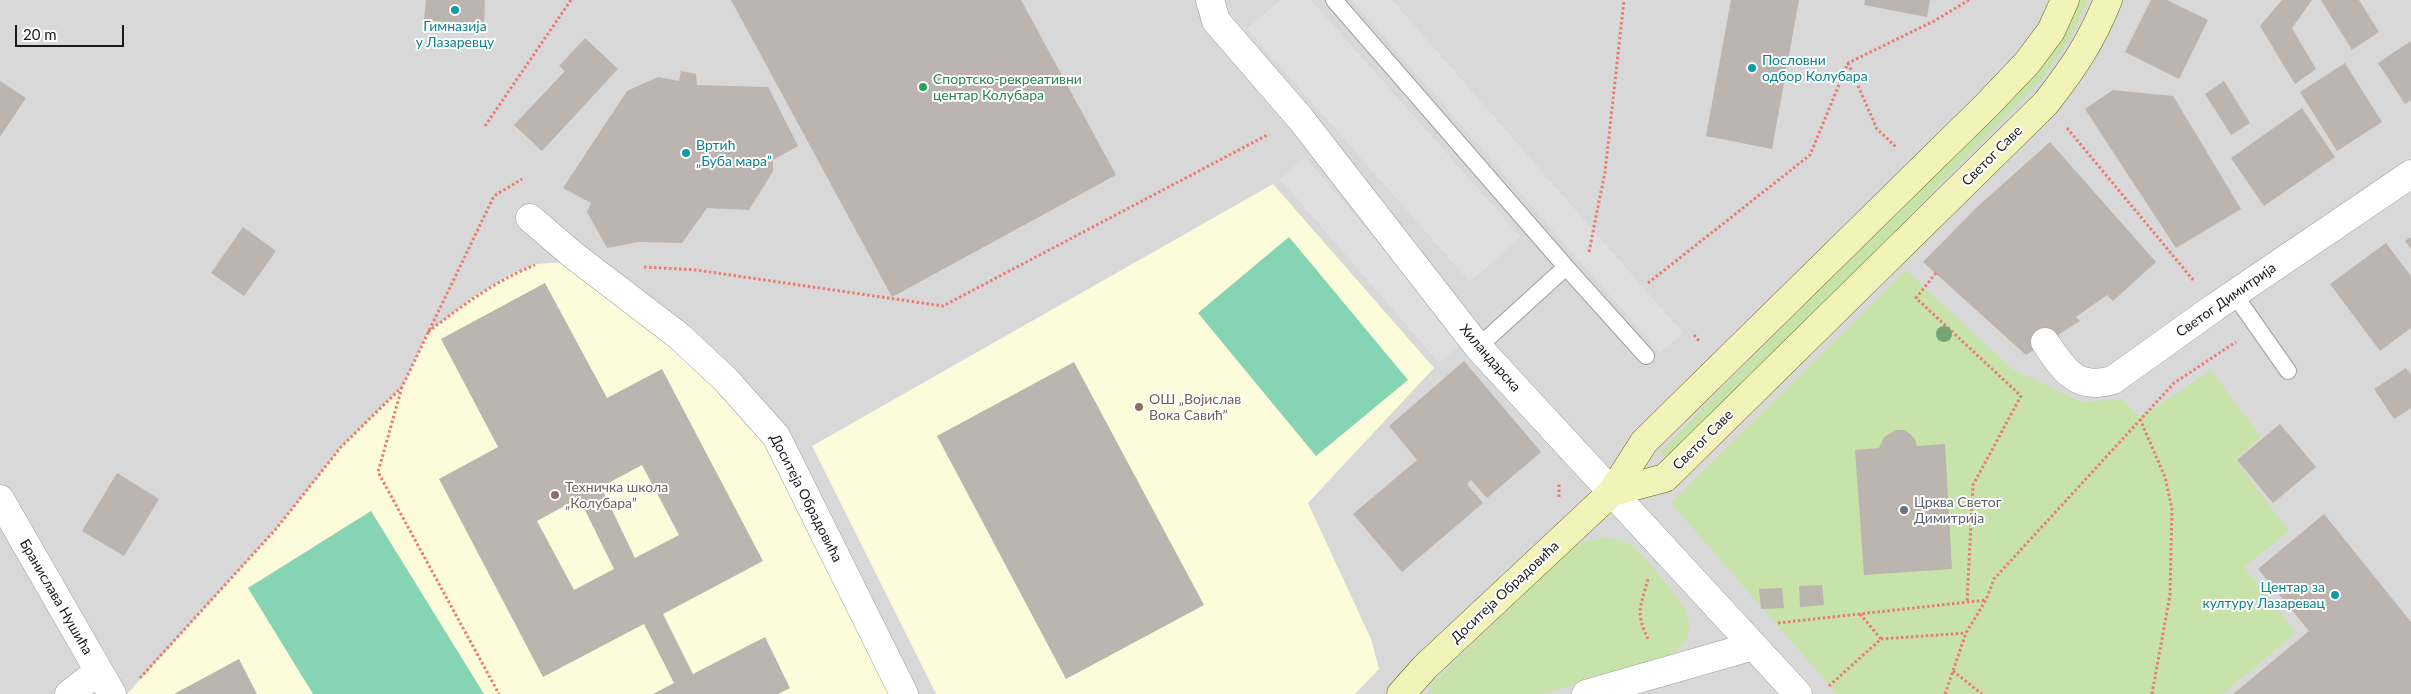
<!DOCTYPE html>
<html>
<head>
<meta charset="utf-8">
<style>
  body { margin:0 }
  #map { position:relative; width:2411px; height:694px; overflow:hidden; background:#ece8e1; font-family:Lato,sans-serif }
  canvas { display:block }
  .scale { position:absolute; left:15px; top:25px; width:109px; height:22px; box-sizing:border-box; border:2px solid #1b1b1b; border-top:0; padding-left:6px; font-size:15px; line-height:18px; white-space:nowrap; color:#1b1b1b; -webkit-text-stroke:4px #fff; paint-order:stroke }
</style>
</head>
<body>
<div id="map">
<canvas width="2411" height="694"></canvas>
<div class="scale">20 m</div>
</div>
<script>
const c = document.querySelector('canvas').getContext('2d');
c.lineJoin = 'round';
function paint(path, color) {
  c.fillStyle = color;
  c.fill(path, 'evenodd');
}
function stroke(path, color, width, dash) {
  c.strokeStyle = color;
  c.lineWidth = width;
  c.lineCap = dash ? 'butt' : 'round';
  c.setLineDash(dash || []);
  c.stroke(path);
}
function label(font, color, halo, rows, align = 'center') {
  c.font = font + ' Lato,sans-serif';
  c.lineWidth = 4;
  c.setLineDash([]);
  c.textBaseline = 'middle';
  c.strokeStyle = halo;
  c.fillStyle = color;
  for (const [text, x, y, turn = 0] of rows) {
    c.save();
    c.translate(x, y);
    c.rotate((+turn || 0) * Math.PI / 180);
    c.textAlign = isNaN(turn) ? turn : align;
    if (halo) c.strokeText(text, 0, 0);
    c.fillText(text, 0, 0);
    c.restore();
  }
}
const residential = new Path2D(`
  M0 0H2411V694H0Z`);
const education = new Path2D(`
  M1273 184 1434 368 1308 503 1371 639 1379 669 1355 694H936L812 446Z
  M566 262 757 414 904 694H127L276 529 341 447 402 387 428 332 475 296 509 275 537 264Z`);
const grass = new Path2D(`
  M2071 0H2088C2076 30 2061 54 2041 80L1670 463 1660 453 2030 70Z
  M1906 270 2012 369 2082 402 2121 399 2140 418 2211 370 2261 437 2235 460 2289 531 2244 567 2296 633 2222 694H1837L1671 503Z
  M1604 537C1614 539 1625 541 1633 547 1642 554 1650 565 1657 573 1680 598 1709 629 1671 656L1541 694H1429L1432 684 1574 545Z`);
const pitch = new Path2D(`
  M1289 237 1408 380 1316 456 1198 313Z
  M371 511 484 694H313L248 588Z`);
const parking = new Path2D(`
  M1280 0H1311L1521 237 1470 282 1247 29Z
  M1352 0H1392L1683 333 1660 353Z
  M1305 157 1464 342 1439 363 1280 179Z`);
const building = new Path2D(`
  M426 0H485L484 26 424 20Z
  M731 0H1021L1116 175 892 297Z
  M1731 0H1799L1772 149 1706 136Z
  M1865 0H1930L1927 17 1864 5Z
  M2151 0H2167L2208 20 2179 79 2125 52Z
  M2282 0H2312L2292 28 2316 69 2295 84 2260 26Z
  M2321 0H2359L2379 32 2352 50Z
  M585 38 618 69 542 151 514 125 565 71 559 66Z
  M2411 41V100L2405 104 2378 63Z
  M2345 63 2382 122 2337 151 2300 92Z
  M681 71 696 74 697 85 768 87 798 146 773 160V171L749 210 707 208 682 243 638 242 607 248 587 212 591 203 563 188 627 91 658 77 679 81Z
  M0 81 26 98 0 137Z
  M2224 81 2250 123 2231 135 2205 94Z
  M2113 90 2173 96 2241 209 2176 248 2085 109Z
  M2302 108 2335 157 2264 206 2231 158Z
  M2050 142 2156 262 2113 301 2107 295 2076 317 2080 321 2026 355 1923 262 1976 208Z
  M243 227 276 251 244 296 211 273Z
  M2411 237V249L2405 241Z
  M2386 243 2411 276V328L2380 351 2330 284Z
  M545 283 607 398 662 369 763 561 663 614 693 674 765 637 790 688 778 694H653L674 683 644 624 543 677 439 479 498 447 441 339ZM642 465 679 535 635 558 601 487ZM579 498 614 569 574 590 537 521Z
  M1464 361 1541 452 1487 498 1471 480 1467 484 1483 503 1402 572 1353 514 1417 460 1389 426Z
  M1074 362 1204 605 1066 679 937 436Z
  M2406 368 2411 375V408L2394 419 2374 389Z
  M2280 424 2316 467 2273 503 2237 460Z
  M1896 430H1904L1910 434 1915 439 1917 446 1945 444 1952 569 1864 575 1855 450 1879 448 1884 437Z
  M117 473 159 499 124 556 82 531Z
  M2324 514 2411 622V694H2233L2309 631 2258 569Z
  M1822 585 1824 605 1800 607 1799 586Z
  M1782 588 1784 608 1761 609 1759 589Z
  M239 659 257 694H174Z`);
const path = new Path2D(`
  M1848 63 1877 129 1897 148
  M485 126 571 0
  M2067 128 2194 281
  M1589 252 1605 172 1624 0
  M644 267 696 270 943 306 1269 134
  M1936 273 1916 298 2021 396 1973 485 1967 602
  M1648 283 1810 155 1848 63 1934 21 1969 0
  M428 332C463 305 495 281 535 265
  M1694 335 1700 342
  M402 387 378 472 499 694
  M2140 419 2165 477 2172 509 2170 595 2152 694
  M1559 497V483
  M1648 579C1640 608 1635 613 1649 641
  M1860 614 1881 639
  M1778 623 1986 600
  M1953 671 1982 694
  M140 678 276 529 341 447 402 387 494 196 522 179
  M1829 686 1881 639 1966 633
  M1945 694 1966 633 1986 600 1994 579 2174 383 2236 342`);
const lane = new Path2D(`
  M1334 0 1566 267 1478 347
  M1566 267 1646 356
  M2234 294 2288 371`);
const street = new Path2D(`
  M1210 0 1216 21 1300 118 1478 347 1798 694
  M530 218 573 255 679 336 726 380 776 436 904 694
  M2045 342C2064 370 2076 391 2113 380L2215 307 2411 174
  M0 499 112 694
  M69 694 99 671
  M1586 694 1753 646`);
const secondary = new Path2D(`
  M1612 492 1665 478 2046 103C2074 67 2091 42 2108 0
  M1401 694 1425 667 1612 492 1644 442 1987 105 2027 63 2051 31 2065 0`);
const trees = [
  [1944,334]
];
const markers = [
  [455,10,5,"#0f9aa8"],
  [1752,68,5,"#0f9aa8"],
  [923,87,5,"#2e9e5b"],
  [686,153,5,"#0f9aa8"],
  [1139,407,5,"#8d6e63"],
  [555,495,5,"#8d6e63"],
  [1904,510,5,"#6b7280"],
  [2335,595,5,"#0f9aa8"]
];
const cultureNames = [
  ["Гимназија",455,26,"center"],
  ["у Лазаревцу",455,42,"center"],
  ["Пословни",1762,60],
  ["одбор Колубара",1762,76],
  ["Вртић",696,145],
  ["„Буба мара”",696,161],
  ["Центар за",2325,587,"right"],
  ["културу Лазаревац",2325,603,"right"]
];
const leisureNames = [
  ["Спортско-рекреативни",933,79],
  ["центар Колубара",933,95]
];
const streetNames = [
  ["Светог Саве",1992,156,-45],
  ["Светог Димитрија",2226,300,-35],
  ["Хиландарска",1490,358,49],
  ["Светог Саве",1703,440,-45],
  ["Доситеја Обрадовића",806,498,63],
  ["Доситеја Обрадовића",1505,592,-43],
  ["Бранислава Нушића",56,597,60]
];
const educationNames = [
  ["ОШ „Војислав",1149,399],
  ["Вока Савић”",1149,415],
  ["Техничка школа",565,487],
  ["„Колубара”",565,503]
];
const worshipNames = [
  ["Црква Светог",1914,502],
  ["Димитрија",1914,518]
];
paint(residential, '#d9d8d8');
paint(education, '#fcfbda');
paint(grass, '#c7e3aa');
paint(pitch, '#85d5b5');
paint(parking, '#dfdfdf');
paint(building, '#bcb4ae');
stroke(lane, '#9f9f9f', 18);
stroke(street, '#9f9f9f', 29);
stroke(secondary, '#5e670d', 29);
stroke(path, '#ed7c70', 3, [2.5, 2.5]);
stroke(lane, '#fff', 16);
stroke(street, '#fff', 28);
stroke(secondary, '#f1f3b8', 28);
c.fillStyle = '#75a574';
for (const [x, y] of trees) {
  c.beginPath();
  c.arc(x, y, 8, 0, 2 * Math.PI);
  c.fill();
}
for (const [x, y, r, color] of markers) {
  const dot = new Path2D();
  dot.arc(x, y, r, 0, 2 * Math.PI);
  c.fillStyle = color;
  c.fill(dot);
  stroke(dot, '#fff', 2);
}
label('14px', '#0d838f', '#fff', cultureNames, 'left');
label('14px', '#27864d', '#fff', leisureNames, 'left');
label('14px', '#1b1b1b', '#fff', streetNames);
label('14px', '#785e54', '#fff', educationNames, 'left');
label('14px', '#5b616d', '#fff', worshipNames, 'left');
</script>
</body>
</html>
